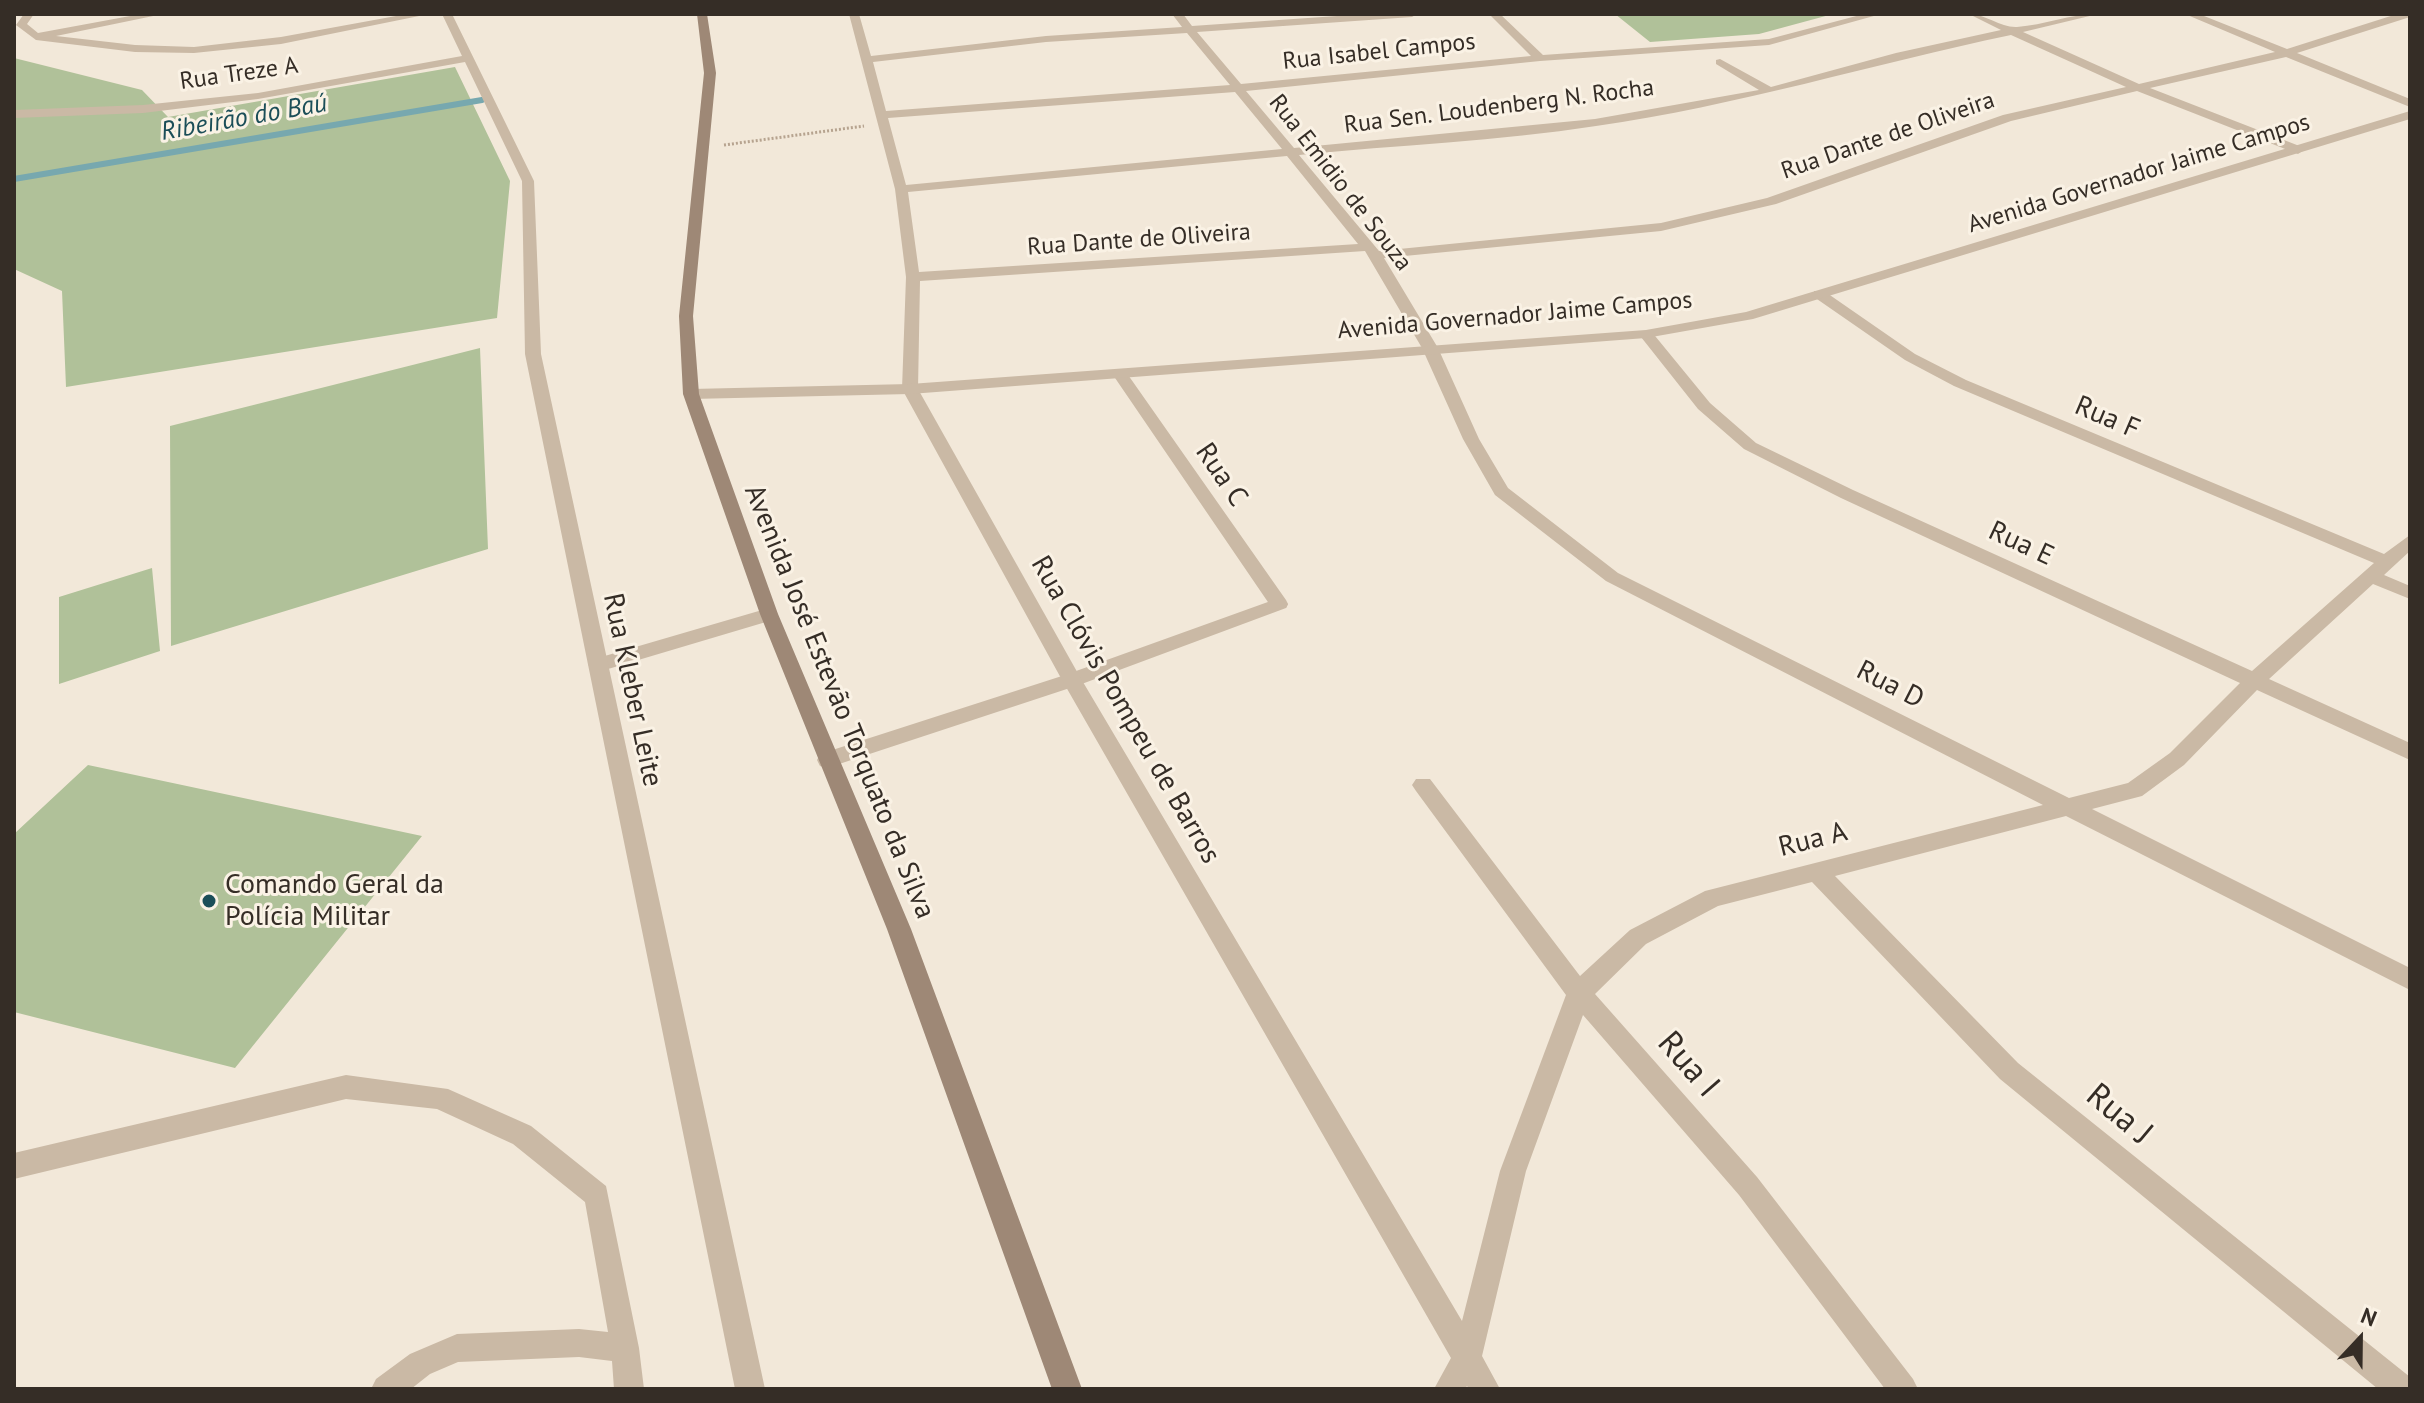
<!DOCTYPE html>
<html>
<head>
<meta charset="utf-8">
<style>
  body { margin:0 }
  #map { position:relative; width:2424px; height:1403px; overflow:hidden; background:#f2e8d9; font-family:"PT Sans",sans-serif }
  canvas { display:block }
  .frame { position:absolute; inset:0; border:16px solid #352d26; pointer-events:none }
  .north { position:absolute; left:2320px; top:1299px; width:80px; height:80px; -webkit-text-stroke:6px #faf2e5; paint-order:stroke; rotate:22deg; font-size:22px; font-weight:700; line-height:32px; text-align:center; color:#352d26 }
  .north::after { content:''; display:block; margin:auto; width:28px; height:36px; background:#352d26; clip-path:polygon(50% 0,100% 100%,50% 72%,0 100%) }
</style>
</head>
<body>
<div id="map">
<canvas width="2424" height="1403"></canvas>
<div class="frame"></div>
<div class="north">N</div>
</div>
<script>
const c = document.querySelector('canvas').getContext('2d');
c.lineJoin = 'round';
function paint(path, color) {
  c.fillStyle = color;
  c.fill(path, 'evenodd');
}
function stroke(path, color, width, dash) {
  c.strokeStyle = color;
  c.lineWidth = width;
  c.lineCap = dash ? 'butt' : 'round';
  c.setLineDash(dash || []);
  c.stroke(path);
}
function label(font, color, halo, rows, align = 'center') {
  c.font = font + ' "PT Sans",sans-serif';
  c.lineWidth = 6;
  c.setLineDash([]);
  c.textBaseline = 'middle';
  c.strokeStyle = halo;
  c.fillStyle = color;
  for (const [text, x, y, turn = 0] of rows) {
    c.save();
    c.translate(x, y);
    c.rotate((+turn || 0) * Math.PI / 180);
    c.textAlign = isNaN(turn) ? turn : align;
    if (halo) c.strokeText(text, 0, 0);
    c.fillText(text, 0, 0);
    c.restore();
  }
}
const green = new Path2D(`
  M1615 14H1833L1759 34 1650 42Z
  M14 58 142 90 168 117 455 67 510 181 497 318 66 387 62 291 14 269Z
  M480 348 488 549 171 646 170 426Z
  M152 568 160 651 59 684V597Z
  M88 765 422 836 235 1068 14 1012V834Z`);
const stream = new Path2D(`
  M14 179 482 100`);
const path = new Path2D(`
  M724 145 864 126`);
const service = new Path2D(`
  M1279 598 1288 604 1286 608 1079 685 827 768 820 766 817 760 820 754 1065 675Z
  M769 608 778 614 776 619 598 672 588 665 591 660Z
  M346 1075 448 1089 531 1126 606 1186 639 1348 644 1389H614L612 1361 579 1357 458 1362 430 1374 411 1389H371L376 1379 410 1354 457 1334 579 1329 608 1332 585 1202 513 1144 437 1109 346 1099 14 1179V1153Z`);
const minor = new Path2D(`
  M24 14H34L27 24 38 33 141 14H163L56 36 135 45 194 47 281 37 407 14H429L281 44 194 53 135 52 36 40 16 25Z
  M442 14H452L534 181 541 354 765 1389H735L525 354 522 181 465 62 258 99 143 113 14 118V110L143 105 258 93 462 56Z
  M849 14H859L871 56 1046 36 1182 27 1172 14H1183L1192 26 1366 14H1417L1412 17 1197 32 1241 84 1531 56 1489 14H1500L1543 55 1769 39 1864 14H1881L1769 45 1540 61 1246 91 1294 148 1595 119 1759 90 1716 64V60L1720 59 1771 87 1896 53 2001 30 1969 14C1986 14 2001 28 2017 27 2044 25 2070 14 2098 14L2023 32 2139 84 2275 52 2185 14H2199L2287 49 2397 14H2410V17L2297 53 2410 99V107L2286 57 2150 88 2302 147 2304 150 2298 154 2137 91 2011 121 1776 204 1661 231 1384 258 1438 348 1479 439 1508 488 1618 573 2069 798 2128 783 2170 753 2240 683 1841 498 1744 449 1698 409 1641 337V331H1651L1710 403 1756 443 1853 490 2252 671 2374 563 1954 386 1905 360 1814 297V291H1824L1915 354 1966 380 2384 554 2410 535V551L2384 575 2410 586V599L2373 584 2269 679 2410 743V760L2257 690 2184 765 2142 796 2092 809 2410 968V990L2066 816 1835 876 2018 1063 2410 1377V1389H2378L2000 1079 1812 882 1718 906 1646 944 1595 994 1757 1177 1913 1379 1918 1389H1885L1739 1195 1583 1015 1526 1171 1482 1356 1500 1389H1469L1467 1386 1465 1389H1434L1451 1358 1062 680 902 389 906 277 895 189ZM1187 33 1230 85 886 111 873 62 1046 42ZM2011 35 2126 87 2003 115 1767 198 1661 223 1379 251 1299 155C1398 145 1498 141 1596 126 1737 106 1872 64 2011 35ZM1235 92 1282 149 906 185 888 118ZM1287 156 1358 244 919 272 908 192ZM1365 251 1422 348 1463 439 1495 495 1606 581 2043 805 1705 891 1630 930 1580 976 1430 779H1416L1412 785 1416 791 1566 995 1500 1171 1462 1321 1080 677 918 389 920 281Z
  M1121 370 1126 372 1286 600 1288 604 1286 608H1272L1113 375Z`);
const tertiary = new Path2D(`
  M2410 111V119L1753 319 1646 338 910 394 691 399 683 394 691 389 910 384 1646 330 1746 312Z`);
const secondary = new Path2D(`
  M697 14H707L716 73 693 316 699 394 778 614 911 929 1082 1389H1052L887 929 760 614 683 394 679 316 704 73Z`);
const markers = [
  [209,901,8,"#1b4e58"]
];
const farStreetnames = [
  ["Rua Isabel Campos",1379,52,-6],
  ["Rua Treze A",239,74,-8],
  ["Rua Sen. Loudenberg N. Rocha",1499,107,-7],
  ["Rua Dante de Oliveira",1888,136,-19],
  ["Avenida Governador Jaime Campos",2139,174,-17],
  ["Rua Emidio de Souza",1340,183,52],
  ["Rua Dante de Oliveira",1139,240,-4],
  ["Avenida Governador Jaime Campos",1515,316,-5]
];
const farWaternames = [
  ["Ribeirão do Baú",244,118,-10]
];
const streetNames = [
  ["Rua F",2107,418,23],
  ["Rua C",1221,475,56],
  ["Rua E",2021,544,25],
  ["Rua D",1890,685,27],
  ["Rua Kleber Leite",632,690,78],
  ["Avenida José Estevão Torquato da Silva",839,702,68],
  ["Rua Clóvis Pompeu de Barros",1125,710,60],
  ["Rua A",1813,840,-14]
];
const poiNames = [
  ["Comando Geral da",225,885],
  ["Polícia Militar",225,917]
];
const nearStreetnames = [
  ["Rua I",1688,1065,49],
  ["Rua J",2119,1115,40]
];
paint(green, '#b0c199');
stroke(stream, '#77a8af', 6);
stroke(path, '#b6a38f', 3, [2, 2]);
paint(service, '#cab9a5');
paint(minor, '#cab9a5');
paint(tertiary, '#cab9a5');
paint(secondary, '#9e8876');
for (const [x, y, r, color] of markers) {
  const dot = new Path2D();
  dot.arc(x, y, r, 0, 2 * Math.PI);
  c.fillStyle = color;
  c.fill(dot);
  stroke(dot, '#faf2e5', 3);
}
label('24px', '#352d26', '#faf2e5', farStreetnames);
label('italic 26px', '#1b4e58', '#faf2e5', farWaternames);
label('28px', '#352d26', '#faf2e5', streetNames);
label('28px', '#352d26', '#faf2e5', poiNames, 'left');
label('34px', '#352d26', '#faf2e5', nearStreetnames);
</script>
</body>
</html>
